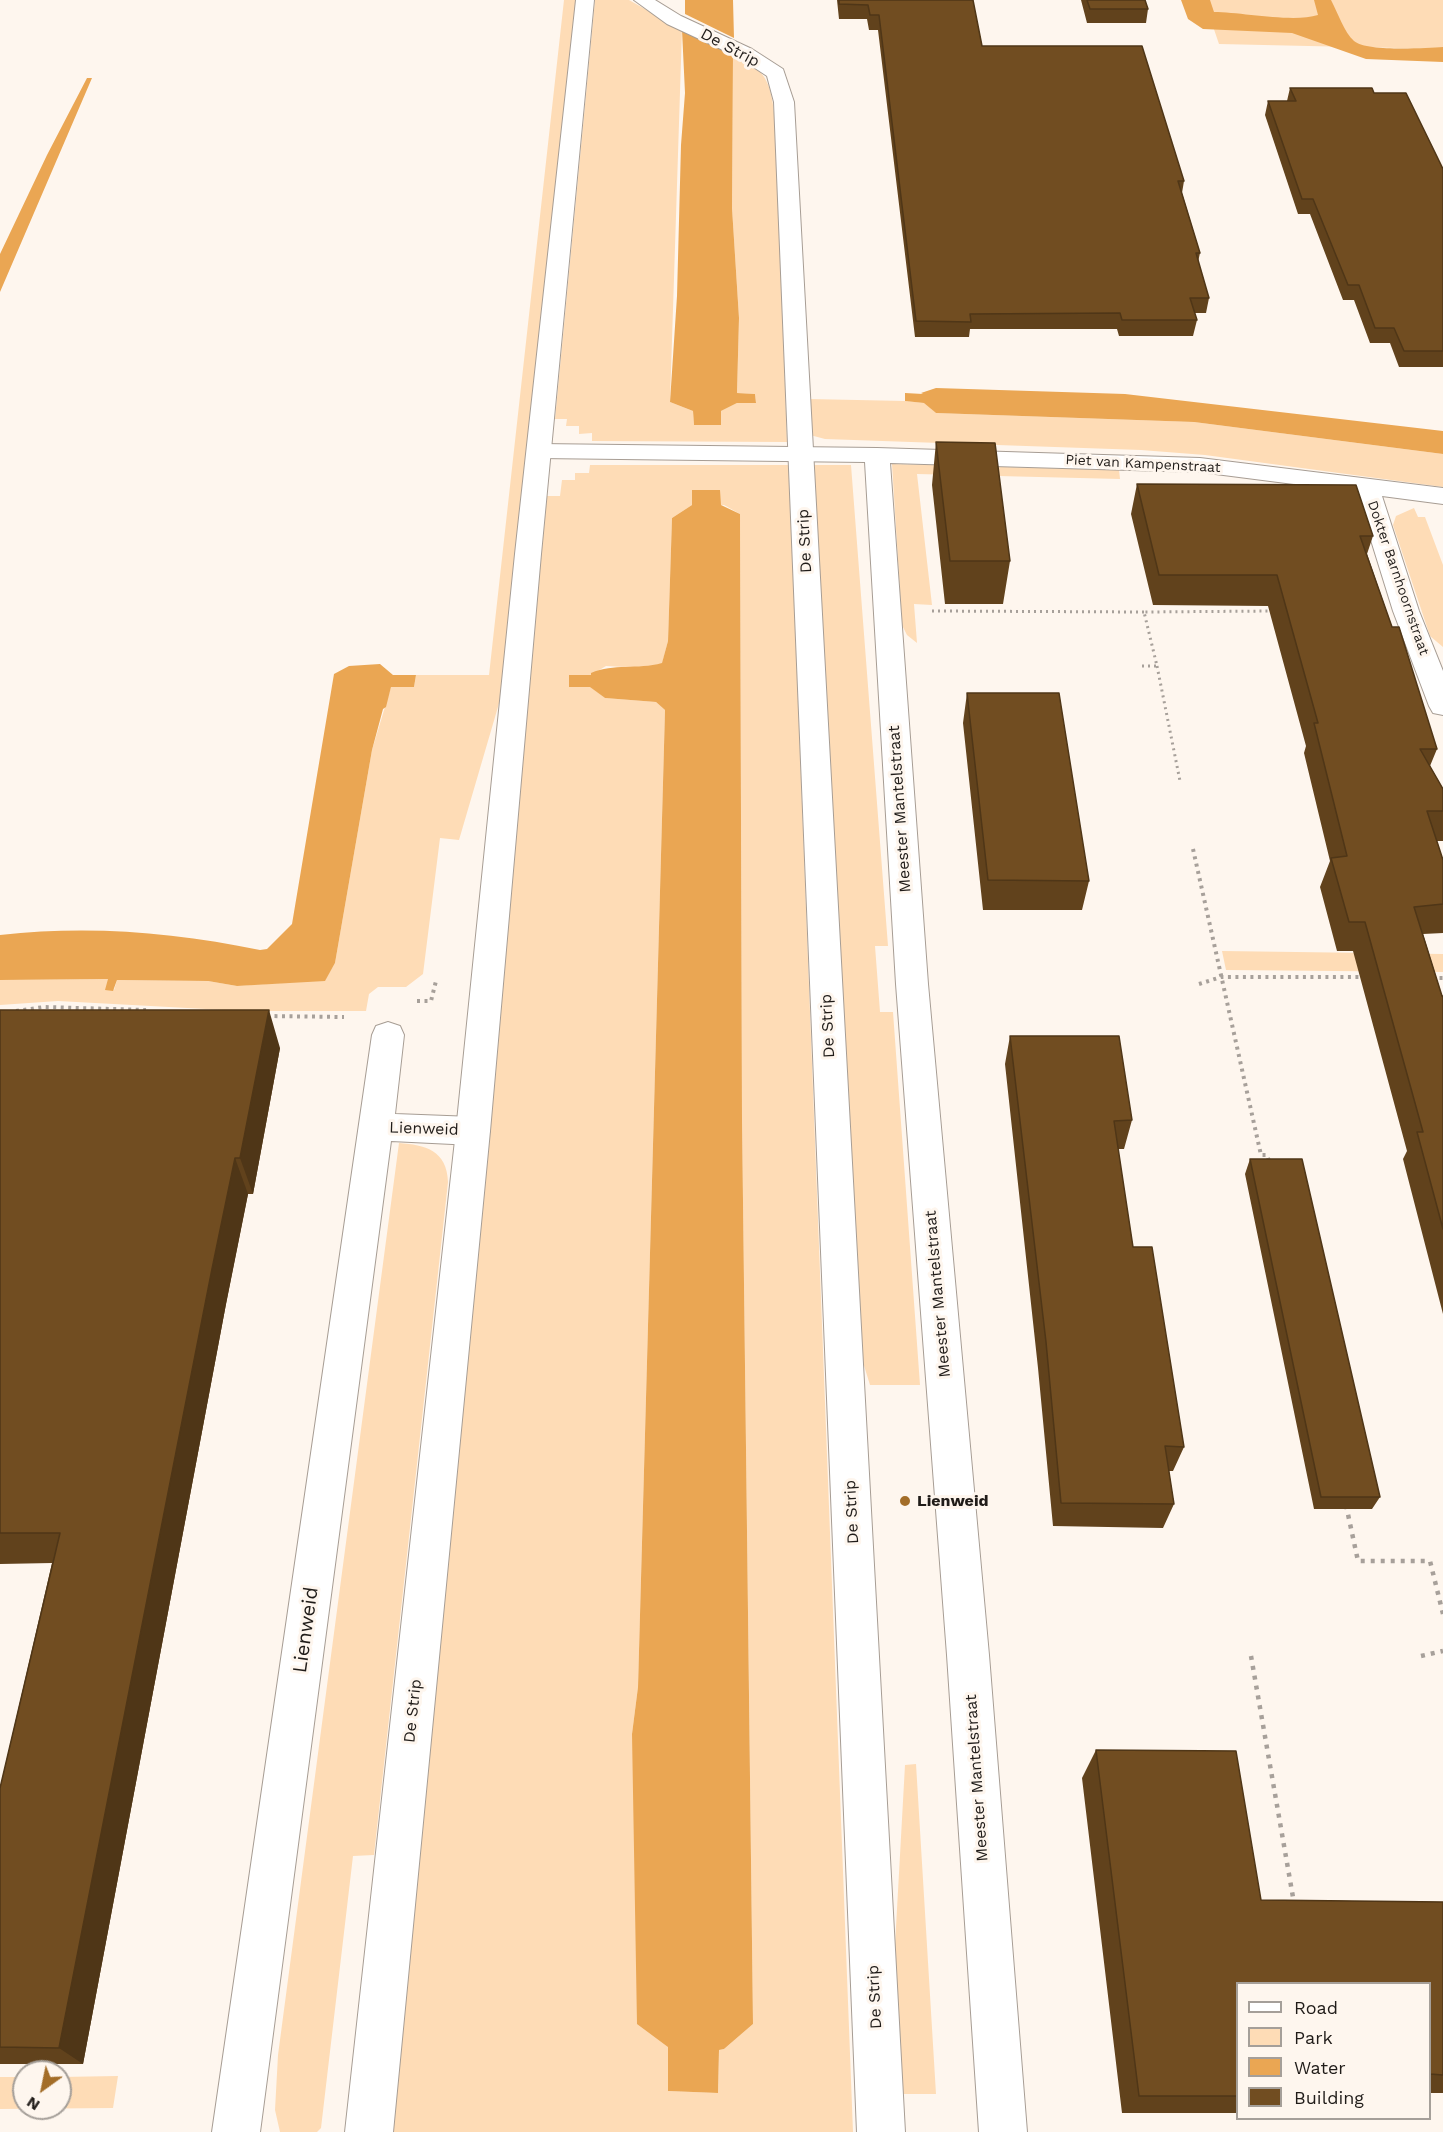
<!DOCTYPE html>
<html>
<head>
<meta charset="utf-8">
<style>
  body { margin:0 }
  #map { position:relative; width:1443px; height:2132px; overflow:hidden; background:#fef6ee; font-family:"Work Sans",sans-serif }
  canvas { display:block }
  .legend { position:absolute; left:1236px; top:1982px; width:195px; height:138px; box-sizing:border-box; background:#fef6ee; border:2px solid #a59f99; margin:0; padding:8px 10px; list-style:none; font-size:18px; color:#201c19 }
  .legend li { display:flex; align-items:center; gap:12px; height:30px }
  .legend b { width:30px; border:2px solid #a59f99 }
  .north { position:absolute; left:12px; top:2060px; width:60px; height:60px; box-sizing:border-box; background:#fef6ee; border:2px solid #a59f99; border-radius:50%; rotate:213deg; font-size:16px; font-weight:700; line-height:24px; text-align:center; color:#201c19 }
  .north::after { content:''; display:block; margin:auto; width:21px; height:27px; background:#a36d28; clip-path:polygon(50% 0,100% 100%,50% 72%,0 100%) }
</style>
</head>
<body>
<div id="map">
<canvas width="1443" height="2132"></canvas>
<ul class="legend">
<li><b style="height:8px;background:#fff"></b>Road</li>
<li><b style="height:16px;background:#fedcb6"></b>Park</li>
<li><b style="height:16px;background:#eaa653"></b>Water</li>
<li><b style="height:16px;background:#714d21"></b>Building</li>
</ul>
<div class="north">N</div>
</div>
<script>
const c = document.querySelector('canvas').getContext('2d');
c.lineJoin = 'round';
function paint(path, color) {
  c.fillStyle = color;
  c.fill(path, 'evenodd');
}
function stroke(path, color, width, dash) {
  c.strokeStyle = color;
  c.lineWidth = width;
  c.lineCap = dash ? 'butt' : 'round';
  c.setLineDash(dash || []);
  c.stroke(path);
}
function label(font, color, halo, rows, align = 'center') {
  c.font = font + ' "Work Sans",sans-serif';
  c.lineWidth = 6;
  c.setLineDash([]);
  c.textBaseline = 'middle';
  c.strokeStyle = halo;
  c.fillStyle = color;
  for (const [text, x, y, turn = 0] of rows) {
    c.save();
    c.translate(x, y);
    c.rotate((+turn || 0) * Math.PI / 180);
    c.textAlign = isNaN(turn) ? turn : align;
    if (halo) c.strokeText(text, 0, 0);
    c.fillText(text, 0, 0);
    c.restore();
  }
}
const green = new Path2D(`
  M564 0H577L500 700 459 840 440 838 423 974 406 987H378L369 994 366 1011H243L58 1001 0 1005V980L108 979 114 990 117 980 208 981 237 986 325 980 335 963 372 750 391 687H414L416 675H489Z
  M595 0H629L682 30 670 402 693 411 694 425H721V411L737 403 756 402 755 394 737 393 739 318 732 208 733 55C741 60 749 63 757 69 774 83 773 110 776 131L787 442 592 441V433L579 434V426H566L567 419H555Z
  M1204 0H1443V49L1219 44Z
  M809 399 905 401 925 403 936 413 1194 422 1443 454V487L1205 455 1141 450 825 439 810 435Z
  M892 464 1119 470 1120 479 917 474 932 605 914 604 917 643 907 635 902 625Z
  M590 465H789L853 2132H390L547 496H560L562 480H575V473H589ZM692 505H724L740 514 742 1119 753 2024 724 2049 719 2050 718 2093 668 2091V2047L632 1734 638 1687 665 710 656 702 605 698 591 687H569V675H591L606 666 642 668 662 664 668 641 672 518Z
  M813 465H851L888 946H875L880 1012H893L920 1385H870L858 1346Z
  M1414 508 1418 517H1425L1443 565V647L1430 636 1393 525 1396 516Z
  M1222 951 1443 954V972L1226 970Z
  M399 1143C425 1145 447 1150 448 1182L374 1855 353 1856 321 2128 317 2132H280L275 2110 278 2055Z
  M916 1764 936 2094H896L892 1999 905 1765Z
  M118 2076 113 2108 0 2109V2077H24V2108H60V2077Z`);
const water = new Path2D(`
  M685 0H733L734 38 685 14Z
  M1181 0H1210L1214 12C1241 12 1293 23 1318 15L1314 0H1331C1338 13 1344 32 1354 41 1367 52 1425 48 1443 47V62L1366 59 1292 33 1203 29 1188 19Z
  M682 30 733 55 732 208 739 318 737 393 755 394 756 403H737L721 411V425H694L693 411 670 402 677 296 681 145 685 93Z
  M87 78H92L0 292V254L47 155Z
  M936 388 1125 394 1443 431V454L1194 422 936 413 924 403 905 401V393L923 394 921 393Z
  M692 490H720L721 505 740 514 742 1119 753 2024 724 2049 719 2050 718 2093 668 2091V2047L637 2024 632 1734 638 1687 665 710 656 702 605 698 590 687H569V675H591V673C614 663 637 670 662 663L668 641 672 518 692 505Z
  M380 664 393 675H416L414 687H391L386 707 383 709 372 750 335 963 325 981 237 986 208 981 117 980 113 991 105 990 108 979 0 980V935C88 925 174 932 260 950L267 949 292 924 334 674 349 666Z`);
const pathFar2 = new Path2D(`
  M932 611 1144 612
  M1142 666H1157L1144 612 1273 611
  M1157 666 1180 781`);
const pathFar1 = new Path2D(`
  M1193 849 1261 1155H1267L1270 1164
  M1432 978H1443
  M1199 984 1221 977H1364
  M417 1001H431L436 981
  M16 1011 44 1007 146 1010
  M267 1016 344 1017`);
const path = new Path2D(`
  M1346 1505 1358 1561H1430L1443 1614
  M1251 1656 1294 1903
  M1421 1656 1443 1651`);
const minor = new Path2D(`
  M539 444 877 448 1200 458 1443 488V504L1382 496 1419 611 1443 671V715L1433 713 1429 706 1393 611 1356 492 1200 472 890 463 928 984 989 1655 1027 2132H979L947 1655 896 984 865 462 539 458 530 456 527 451 530 446Z
  M388 1022 400 1026 404 1035 395 1114 473 1117 485 1121 490 1131 485 1141 473 1145 391 1141 260 2132H212L372 1035 376 1026Z`);
const tertiary = new Path2D(`
  M576 0H594L541 554 490 1131 393 2132H345L456 1131 515 554Z
  M634 0H655L681 16 752 49 783 69 794 102 905 2132H857L774 102 767 76 738 57 667 24Z`);
const wall = new Path2D(`
  M837 0H973L982 46 1184 181 1182 193 1200 253 1198 262 1209 298 1206 313H1195L1197 320 1193 336H1119L1117 329H970L969 337H915L878 30H869L867 19H839Z
  M1081 0H1145L1148 9 1146 23H1087Z
  M1290 88 1374 93 1443 169V367H1399L1390 343H1370L1354 300H1343L1310 214H1298L1265 115 1268 101H1287Z
  M936 442 1010 561 1003 604H945L932 485Z
  M1137 484 1373 536 1367 554 1392 627 1437 749 1430 766 1443 789V841H1437L1443 860V933L1423 934 1442 996H1443V1314L1403 1159 1407 1151 1353 951H1337L1320 887 1330 861 1304 753 1306 746 1268 606 1153 605 1131 514Z
  M967 693 1089 881 1082 910H983L963 723Z
  M0 1010 280 1048 253 1194H248L226 1304 83 2064H0V1788L52 1563 0 1564Z
  M1010 1036 1132 1120 1124 1149H1118L1133 1247 1184 1447 1173 1471H1169L1174 1504 1163 1528 1053 1526 1038 1368 1005 1064Z
  M1250 1159 1380 1497 1372 1509H1314L1245 1174Z
  M1096 1750 1261 1900 1443 1902V2093H1430V1983H1238V2113H1122L1082 1778Z`);
const shadedWall = new Path2D(`
  M269 1010 280 1048 253 1194 240 1158Z
  M235 1158 248 1194 226 1304 83 2064 59 2048 212 1269Z`);
const building = new Path2D(`
  M839 0H973L982 46H1142L1184 181H1178L1200 253H1196L1209 298H1190L1197 320H1122L1120 313 970 314 971 322 916 321 879 15H870L868 5 839 4Z
  M1087 0H1145L1148 9H1090Z
  M1290 88H1372L1374 93H1406L1443 169V351H1404L1394 328H1375L1359 285H1348L1313 199H1302L1268 101H1296Z
  M936 442 995 443 1010 561H950Z
  M1137 484 1356 485 1373 536H1360L1392 627H1399L1437 749H1420L1443 789V811H1427L1443 860V904L1414 907 1442 996H1443V1229L1417 1132H1423L1365 922H1349L1331 858 1347 856 1314 723H1318L1277 575H1159Z
  M967 693H1059L1089 881 988 880Z
  M0 1010H269L240 1158H235L212 1269 59 2048 0 2047V1788L60 1533H0Z
  M1010 1036H1119L1132 1120 1114 1121 1133 1247H1152L1184 1447 1165 1446 1174 1504 1061 1503 1046 1342Z
  M1250 1159H1302L1380 1497H1321Z
  M1096 1750 1236 1751 1261 1900 1443 1902V2075L1430 2074V1983H1238V2096H1139Z`);
const markers = [
  [905,1501,6,"#a36d28"]
];
const farStreetnames = [
  ["Piet van Kampenstraat",1143,464,3],
  ["Dokter Barnhoornstraat",1398,578,71]
];
const streetNames = [
  ["De Strip",730,48,28],
  ["De Strip",805,541,-93],
  ["Meester Mantelstraat",900,809,-94],
  ["De Strip",828,1026,-93],
  ["Lienweid",424,1129,2],
  ["Meester Mantelstraat",938,1294,-95],
  ["De Strip",852,1512,-93],
  ["De Strip",413,1711,-84],
  ["Meester Mantelstraat",977,1778,-94],
  ["De Strip",875,1997,-93]
];
const poiNames = [
  ["Lienweid",917,1501]
];
const nearStreetnames = [
  ["Lienweid",306,1630,-82]
];
paint(green, '#fedcb6');
paint(water, '#eaa653');
stroke(minor, '#a79d94', 2);
stroke(tertiary, '#a79d94', 2);
stroke(pathFar2, '#a7a09a', 3, [2, 4]);
stroke(pathFar1, '#a7a09a', 4, [3, 4.5]);
stroke(path, '#a7a09a', 4.5, [4, 6]);
paint(minor, '#fff');
paint(tertiary, '#fff');
paint(wall, '#61421c');
paint(shadedWall, '#4f3617');
paint(building, '#714d21');
stroke(building, '#4f3617', 1.5);
for (const [x, y, r, color] of markers) {
  const dot = new Path2D();
  dot.arc(x, y, r, 0, 2 * Math.PI);
  c.fillStyle = color;
  c.fill(dot);
  stroke(dot, '#fef6ee', 2);
}
label('14px', '#201c19', '#fef6ee', farStreetnames);
label('16px', '#201c19', '#fef6ee', streetNames);
label('bold 16px', '#201c19', '#fef6ee', poiNames, 'left');
label('20px', '#201c19', '#fef6ee', nearStreetnames);
</script>
</body>
</html>
